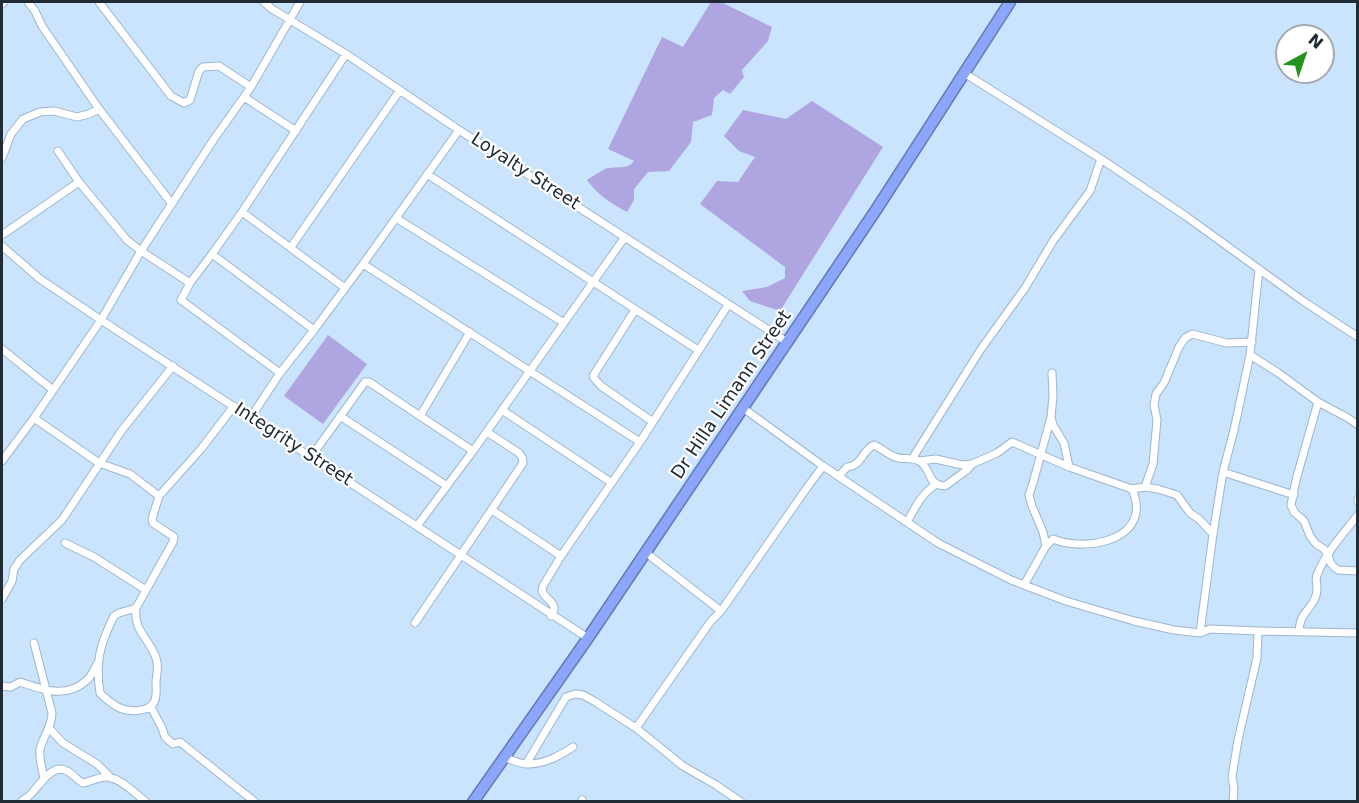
<!DOCTYPE html>
<html>
<head>
<meta charset="utf-8">
<style>
  body { margin:0 }
  #map { position:relative; width:1359px; height:803px; overflow:hidden; background:#cbe4fe; font-family:"DejaVu Sans",sans-serif }
  canvas { display:block }
  .frame { position:absolute; inset:0; border:3px solid #212b35; pointer-events:none }
  .north { position:absolute; left:1275px; top:24px; width:60px; height:60px; box-sizing:border-box; background:#fff; border:2px solid #a6aaae; border-radius:50%; rotate:40deg; font-size:16px; font-weight:700; line-height:24px; text-align:center; color:#212b35 }
  .north::after { content:''; display:block; margin:auto; width:21px; height:27px; background:#24931d; clip-path:polygon(50% 0,100% 100%,50% 72%,0 100%) }
</style>
</head>
<body>
<div id="map">
<canvas width="1359" height="803"></canvas>
<div class="frame"></div>
<div class="north">N</div>
</div>
<script>
const c = document.querySelector('canvas').getContext('2d');
c.lineJoin = 'round';
function paint(path, color) {
  c.fillStyle = color;
  c.fill(path, 'evenodd');
}
function stroke(path, color, width, dash) {
  c.strokeStyle = color;
  c.lineWidth = width;
  c.lineCap = dash ? 'butt' : 'round';
  c.setLineDash(dash || []);
  c.stroke(path);
}
function label(font, color, halo, rows, align = 'center') {
  c.font = font + ' "DejaVu Sans",sans-serif';
  c.lineWidth = 4.5;
  c.setLineDash([]);
  c.textBaseline = 'middle';
  c.strokeStyle = halo;
  c.fillStyle = color;
  for (const [text, x, y, turn = 0] of rows) {
    c.save();
    c.translate(x, y);
    c.rotate((+turn || 0) * Math.PI / 180);
    c.textAlign = isNaN(turn) ? turn : align;
    if (halo) c.strokeText(text, 0, 0);
    c.fillText(text, 0, 0);
    c.restore();
  }
}
const green = new Path2D(`
  M711 2H721L772 27 768 41 742 70 744 77 730 94 723 90 714 98 712 115 693 122 691 142 669 171 648 172 634 189V200L627 212C609 202 599 196 587 180 593 176 599 172 605 169 616 165 626 171 634 161L608 149 662 37 683 47Z
  M812 101 883 147 780 311 750 301 742 291 767 287 785 278V267L700 204 717 181 738 182 755 157 739 151 724 136 743 110 786 119Z
  M328 335 367 364 323 424 284 396Z`);
const minor = new Path2D(`
  M28 2 35 11 42 26 99 109 172 204
  M99 2 171 96 184 103 190 100 199 71 203 67 219 66 251 87
  M264 2 272 9 346 54 459 130 787 342
  M2 4 4 2
  M964 73 1101 159 1187 217 1303 301 1358 337
  M244 97 296 131
  M58 151 79 182 127 240 141 251 190 283
  M2 158 11 134 23 119 40 112 54 111 77 117 89 114 99 109
  M427 174 698 350
  M242 212 346 54
  M396 218 564 323
  M2 235 79 182
  M2 246 40 279 101 320 588 638
  M291 247 400 90
  M212 254 242 212 345 288
  M363 264 640 442
  M635 310 593 376 594 378 601 386 653 422
  M470 332 420 416 473 451
  M2 349 53 390
  M1250 355 1277 372 1318 402 1348 418 1358 425
  M280 373 181 300 190 283 212 254 314 330
  M1052 373 1053 396 1051 417 1053 425 1064 443 1069 467
  M1318 402 1296 480 1291 505 1294 512 1304 521 1310 536 1316 544 1324 549 1328 554 1330 562 1334 567 1338 570 1358 571
  M743 408 823 466 938 543 1011 580 1066 601 1134 621 1174 630 1200 633 1210 629 1258 631 1358 633
  M502 410 612 483
  M340 416 447 486
  M251 417 280 373 314 330 363 264 459 130
  M34 418 99 463 130 474 159 496
  M311 457 365 382H369L420 416
  M912 459 981 349 1025 288 1053 241 1090 191 1101 159
  M2 461 34 418 101 320 141 251 214 139 251 87 300 2
  M919 461 936 459 962 465 972 464
  M1223 472 1294 495
  M839 476 847 467C862 466 862 450 874 445 881 448 887 454 895 457 902 460 911 457 919 461 932 468 926 485 945 486L967 470 972 464 997 453 1012 442 1069 467 1132 489 1145 487 1158 489 1177 495 1190 513 1199 519 1213 534
  M1145 487 1153 464 1157 420 1154 405 1156 394 1164 383 1179 347 1185 338 1192 334 1227 343 1252 342
  M1358 499V502
  M492 510 561 556
  M907 522C917 505 919 497 936 484
  M417 526 473 451 625 237
  M65 543 94 557 146 590
  M1046 546 1043 532 1032 506 1029 495 1033 483 1051 417
  M645 552 721 611
  M1024 585 1046 546 1053 539C1088 553 1154 539 1132 489
  M2 599 12 581 14 569 20 560 62 520 122 430 173 366
  M136 608 119 613 114 616C100 644 95 662 100 693 108 701 117 709 127 710 137 712 152 710 155 700 157 694 156 687 156 681 157 673 159 666 156 658 150 639 133 631 136 608L173 542 174 537 153 523 152 519 159 496 201 449 234 406
  M551 616C560 603 547 602 542 591L543 586 561 556 640 442 728 305
  M415 623 523 463 522 457 519 453 487 432
  M1299 632C1300 615 1305 615 1313 602 1315 599 1317 593 1317 588 1317 583 1315 581 1317 575 1326 552 1343 534 1358 515
  M1200 633 1213 534 1223 472 1234 430 1250 355 1259 269
  M34 643 52 713C52 727 43 736 40 749 39 759 42 769 44 778
  M2 686 11 687 20 682C43 690 67 699 87 680 92 676 94 669 97 664
  M151 707 162 728 165 737 173 744 180 742 255 802
  M49 728 63 743 97 764 111 778
  M636 728 711 621 721 611 806 489 823 466
  M504 757C512 760 520 764 528 764 545 764 559 756 573 747
  M526 764 566 697 575 694 583 695 594 701 636 728 683 766 716 785 741 802
  M21 802C23 800 26 798 29 796 38 788 52 762 67 771 73 774 77 780 83 783 90 782 98 777 106 777 118 776 136 794 146 802
  M581 802 582 800
  M1233 802 1234 788 1232 777 1238 740 1257 658 1258 631`);
const highway = new Path2D(`
  M473 802 588 638 876 210 1010 2`);
const streetNames = [
  ["Loyalty Street",525,172,33],
  ["Dr Hilla Limann Street",732,395,-56],
  ["Integrity Street",293,445,33]
];
paint(green, '#aea5e1');
stroke(minor, '#9db5ce', 9);
stroke(highway, '#677bb6', 13);
stroke(minor, '#fff', 7);
stroke(highway, '#8ca6fb', 10);
label('18px', '#212b35', '#fff', streetNames);
</script>
</body>
</html>
